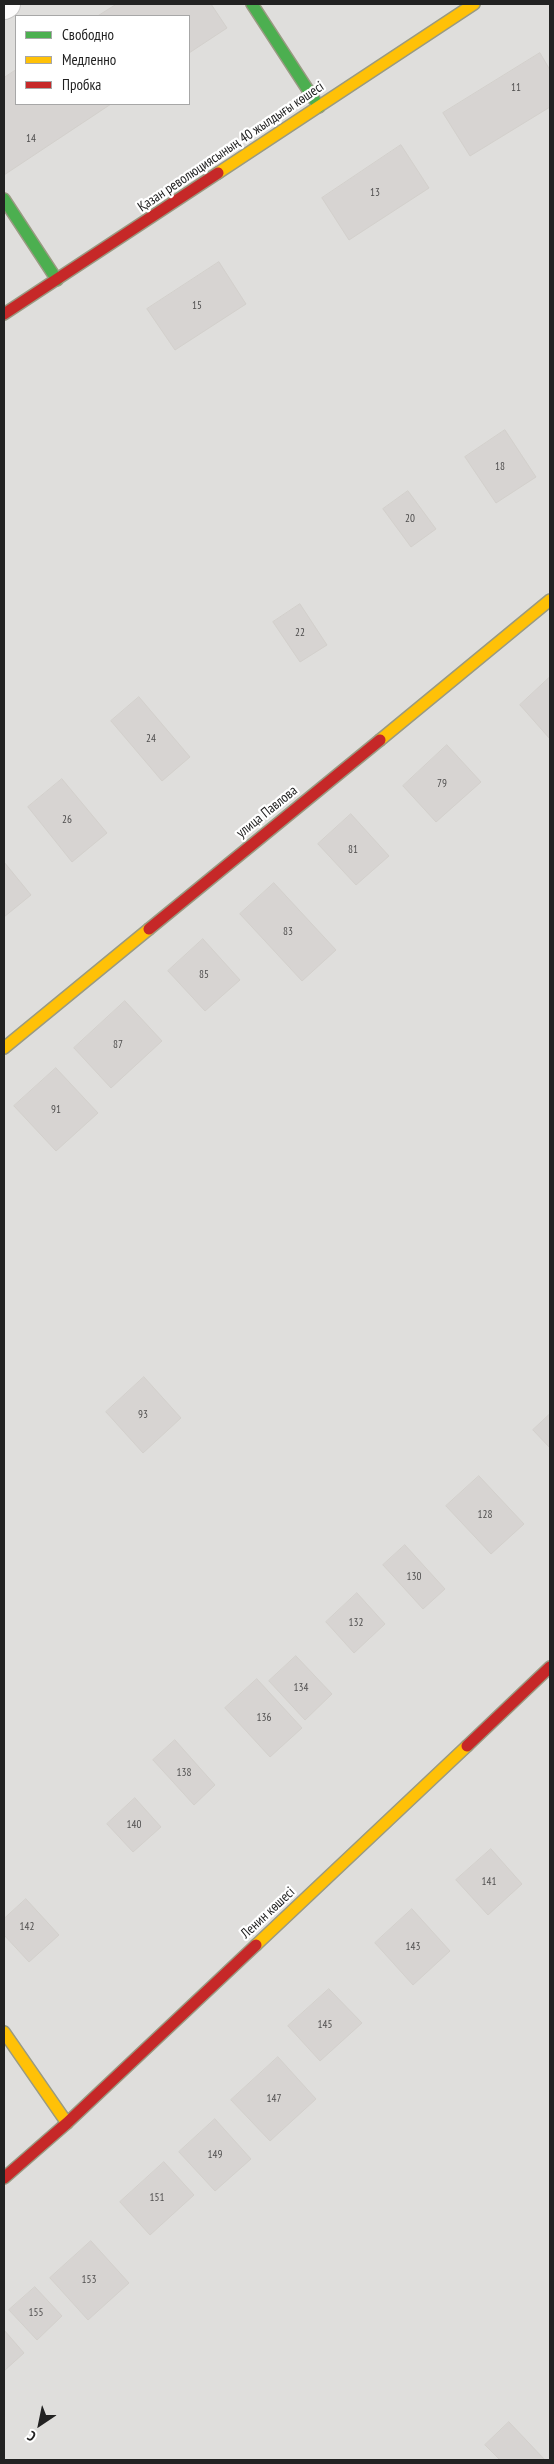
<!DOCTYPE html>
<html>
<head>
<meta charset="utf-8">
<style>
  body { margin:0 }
  #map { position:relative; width:554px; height:2464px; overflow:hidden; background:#f0eeeb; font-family:"PT Sans Narrow",sans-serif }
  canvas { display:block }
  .frame { position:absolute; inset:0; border:5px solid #222; pointer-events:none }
  .legend { position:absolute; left:15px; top:15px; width:175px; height:90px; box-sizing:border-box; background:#fff; border:1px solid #a7a7a7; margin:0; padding:6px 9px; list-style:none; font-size:15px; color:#222 }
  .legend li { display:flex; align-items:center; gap:10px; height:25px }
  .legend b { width:25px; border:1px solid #a7a7a7 }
  .north { position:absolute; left:15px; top:2399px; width:50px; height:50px; -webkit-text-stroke:4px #fff; paint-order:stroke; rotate:214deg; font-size:14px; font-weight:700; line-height:20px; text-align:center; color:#222 }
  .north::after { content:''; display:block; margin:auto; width:18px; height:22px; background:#222; clip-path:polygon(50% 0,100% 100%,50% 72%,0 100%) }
</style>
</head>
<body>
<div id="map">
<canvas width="554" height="2464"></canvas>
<div class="frame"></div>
<ul class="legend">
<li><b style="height:6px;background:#4caf50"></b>Свободно</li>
<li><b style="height:6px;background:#ffc107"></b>Медленно</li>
<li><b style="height:6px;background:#c62828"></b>Пробка</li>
</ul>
<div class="north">С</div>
</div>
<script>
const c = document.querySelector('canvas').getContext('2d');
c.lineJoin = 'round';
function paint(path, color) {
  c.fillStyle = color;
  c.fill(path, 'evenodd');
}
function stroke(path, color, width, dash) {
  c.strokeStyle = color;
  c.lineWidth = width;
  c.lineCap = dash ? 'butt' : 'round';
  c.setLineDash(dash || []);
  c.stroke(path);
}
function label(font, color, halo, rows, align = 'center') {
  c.font = font + ' "PT Sans Narrow",sans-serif';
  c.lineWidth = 4.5;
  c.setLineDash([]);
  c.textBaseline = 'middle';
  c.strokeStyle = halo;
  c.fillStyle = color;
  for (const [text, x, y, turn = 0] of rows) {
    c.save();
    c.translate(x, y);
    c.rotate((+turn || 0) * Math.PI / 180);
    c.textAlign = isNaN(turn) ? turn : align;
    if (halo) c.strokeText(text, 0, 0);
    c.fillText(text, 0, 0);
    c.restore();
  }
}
const residential = new Path2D(`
  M4 4H550V2460H4ZM16 16H189V104H16Z`);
const building = new Path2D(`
  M117 4H211L227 28 189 53V16H98Z
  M540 53 550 70V107L470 156 443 113Z
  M16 70V104H111L4 175V78Z
  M401 145 429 188 349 240 322 198Z
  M219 262 246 304 175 350 147 309Z
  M505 430 536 477 496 503 465 457Z
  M408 491 436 529 411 547 383 509Z
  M300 604 327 645 300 662 273 622Z
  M550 677V739L520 705Z
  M139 697 190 757 162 781 111 721Z
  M447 745 481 782 436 822 403 786Z
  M62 779 107 833 72 862 28 807Z
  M351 814 389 856 356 885 318 844Z
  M4 862 31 895 4 917Z
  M274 883 336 950 302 981 240 914Z
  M203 939 240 980 205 1011 168 971Z
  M125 1001 162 1041 111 1088 74 1048Z
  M56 1068 98 1113 56 1151 14 1106Z
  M144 1377 181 1418 143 1453 106 1412Z
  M550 1414V1448L533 1430Z
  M479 1476 524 1524 491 1554 446 1506Z
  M405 1545 445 1589 423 1609 383 1565Z
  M357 1593 385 1624 354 1653 326 1622Z
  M296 1656 332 1694 305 1720 269 1681Z
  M257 1679 302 1728 270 1757 225 1708Z
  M175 1740 215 1785 194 1805 153 1760Z
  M135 1798 161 1827 133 1852 107 1824Z
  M491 1849 522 1884 488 1915 456 1880Z
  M26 1899 59 1935 29 1962 4 1935V1919Z
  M412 1909 450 1951 413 1985 375 1943Z
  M329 1989 362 2023 320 2061 288 2026Z
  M278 2057 316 2099 270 2141 231 2100Z
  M215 2119 251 2159 215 2191 179 2152Z
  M164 2162 194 2195 150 2235 120 2202Z
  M91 2241 129 2283 88 2320 50 2278Z
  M35 2287 62 2316 37 2340 9 2310Z
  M4 2330 24 2353 4 2371Z
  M509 2422 545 2460H500L485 2445Z`);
const street = new Path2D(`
  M4 5 6 4`);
const fast = new Path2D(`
  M252 4 319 107
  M4 199 57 280`);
const slow = new Path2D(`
  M218 173 474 4
  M380 740 550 600
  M4 1048 149 929
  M256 1945 467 1746
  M4 2032 67 2123`);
const jam = new Path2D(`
  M4 314 218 173
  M149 929 380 740
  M467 1746 550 1667
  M4 2178 67 2123 256 1945`);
const numberNames = [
  ["11",516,88],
  ["14",31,139],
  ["13",375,193],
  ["15",197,306],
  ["18",500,467],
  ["20",410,519],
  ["22",300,633],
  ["24",151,739],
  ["79",442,784],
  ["26",67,820],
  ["81",353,850],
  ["83",288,932],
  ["85",204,975],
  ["87",118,1045],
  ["91",56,1110],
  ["93",143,1415],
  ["128",485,1515],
  ["130",414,1577],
  ["132",356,1623],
  ["134",301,1688],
  ["136",264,1718],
  ["138",184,1773],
  ["140",134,1825],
  ["141",489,1882],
  ["142",27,1927],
  ["143",413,1947],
  ["145",325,2025],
  ["147",274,2099],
  ["149",215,2155],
  ["151",157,2198],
  ["153",89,2280],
  ["155",36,2313]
];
const streetNames = [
  ["Қазан революциясының 40 жылдығы көшесі",231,147,-34],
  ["улица Павлова",267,812,-39],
  ["Ленин көшесі",268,1913,-43]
];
paint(residential, '#dfdedc');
paint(building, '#d7d4d2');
stroke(building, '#d3d0cc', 1);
stroke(street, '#c9c8c7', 30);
stroke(fast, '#999a82', 14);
stroke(slow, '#999a82', 14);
stroke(jam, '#999a82', 14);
stroke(street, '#fdfcfc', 28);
stroke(fast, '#4caf50', 11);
stroke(slow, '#ffc107', 11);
stroke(jam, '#c62828', 11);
label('11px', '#4f4e4e', null, numberNames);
label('14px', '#222', '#fff', streetNames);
</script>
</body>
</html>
